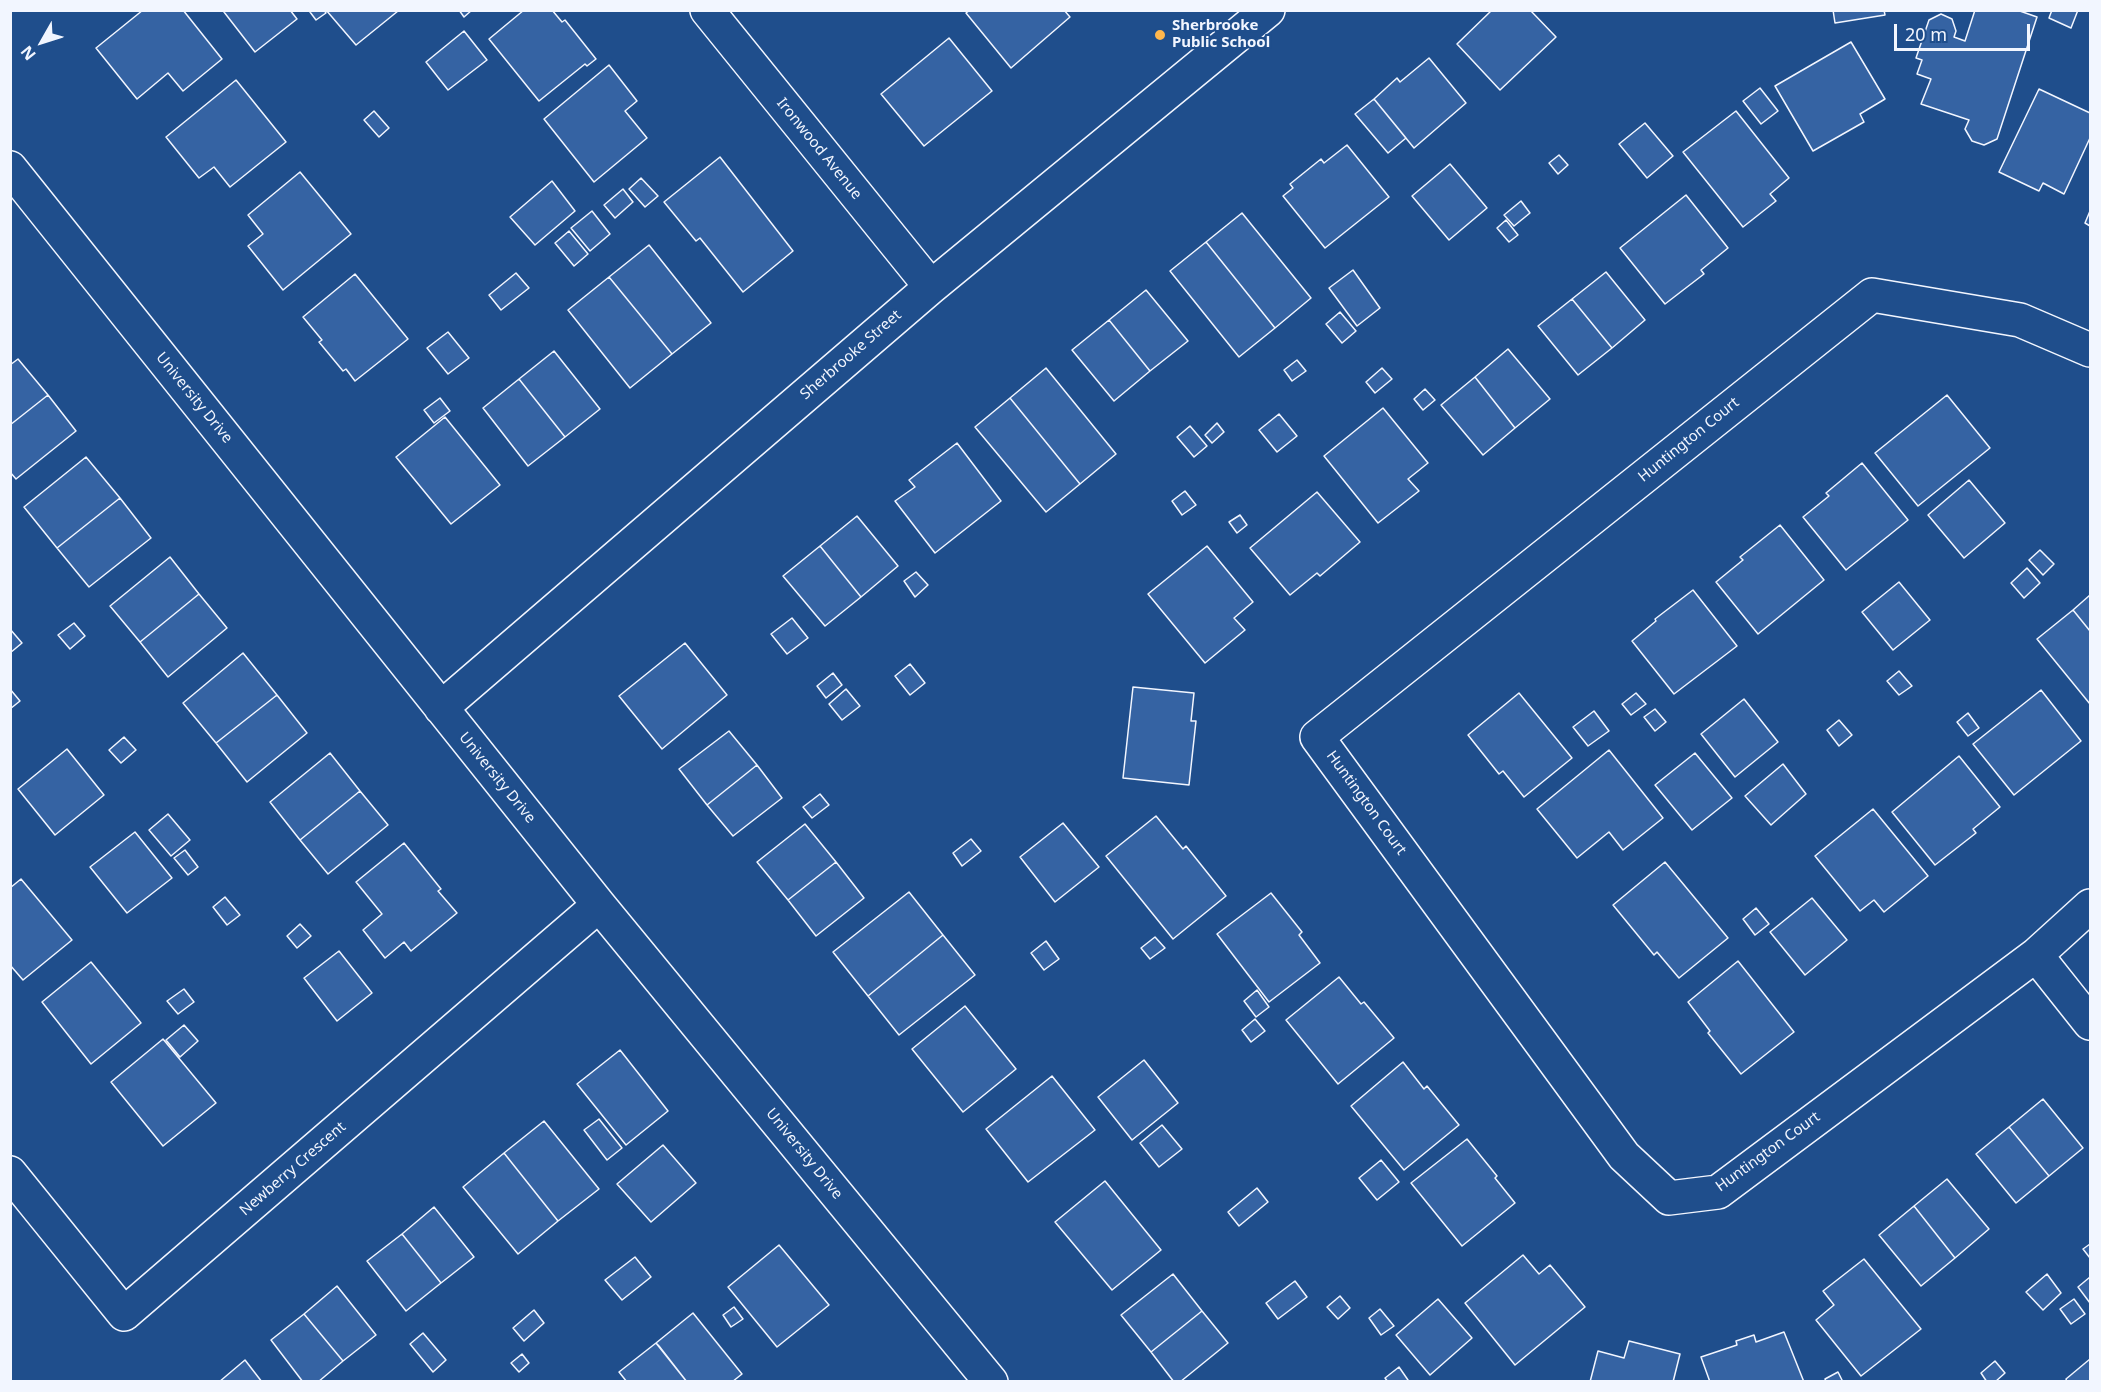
<!DOCTYPE html>
<html>
<head>
<meta charset="utf-8">
<style>
  body { margin:0 }
  #map { position:relative; width:2101px; height:1392px; overflow:hidden; background:#1f4e8c; font-family:"Noto Sans",sans-serif }
  canvas { display:block }
  .frame { position:absolute; inset:0; border:12px solid #f2f6ff; pointer-events:none }
  .north { position:absolute; left:12px; top:12px; width:60px; height:60px; -webkit-text-stroke:4px #1f4e8c; paint-order:stroke; rotate:231deg; font-size:16px; font-weight:700; line-height:24px; text-align:center; color:#f2f6ff }
  .north::after { content:''; display:block; margin:auto; width:21px; height:27px; background:#f2f6ff; clip-path:polygon(50% 0,100% 100%,50% 72%,0 100%) }
  .scale { position:absolute; left:1894px; top:24px; width:136px; height:27px; box-sizing:border-box; border:3px solid #f2f6ff; border-top:0; padding-left:8px; font-size:18px; line-height:21px; white-space:nowrap; color:#f2f6ff; -webkit-text-stroke:4px #1f4e8c; paint-order:stroke }
</style>
</head>
<body>
<div id="map">
<canvas width="2101" height="1392"></canvas>
<div class="frame"></div>
<div class="north">N</div>
<div class="scale">20 m</div>
</div>
<script>
const c = document.querySelector('canvas').getContext('2d');
c.lineJoin = 'round';
function paint(path, color) {
  c.fillStyle = color;
  c.fill(path, 'evenodd');
}
function stroke(path, color, width, dash) {
  c.strokeStyle = color;
  c.lineWidth = width;
  c.lineCap = dash ? 'butt' : 'round';
  c.setLineDash(dash || []);
  c.stroke(path);
}
function label(font, color, halo, rows, align = 'center') {
  c.font = font + ' "Noto Sans",sans-serif';
  c.lineWidth = 4.5;
  c.setLineDash([]);
  c.textBaseline = 'middle';
  c.strokeStyle = halo;
  c.fillStyle = color;
  for (const [text, x, y, turn = 0] of rows) {
    c.save();
    c.translate(x, y);
    c.rotate((+turn || 0) * Math.PI / 180);
    c.textAlign = isNaN(turn) ? turn : align;
    if (halo) c.strokeText(text, 0, 0);
    c.fillText(text, 0, 0);
    c.restore();
  }
}
const building = new Path2D(`
  M143 10H183L222 59 183 91 168 73 137 99 96 48Z
  M226 10H290L297 19 255 52 224 12Z
  M312 10H324L326 13 316 20 310 12Z
  M326 10H397L398 11 356 45Z
  M459 10H472L464 17Z
  M524 10H552L562 22 565 20 596 59 587 66 585 64 539 101 489 39Z
  M970 10H1064L1070 17 1011 68 966 13Z
  M1492 10H1530L1556 37 1500 90 1457 44Z
  M1833 10H1884L1885 15 1835 23Z
  M1975 10H2017L2037 17 1997 139 1984 145 1972 141 1965 129 1969 120 1921 104 1931 79 1917 74 1922 60 1916 58 1929 20 1941 14 1952 19 1956 31 1954 37 1965 41Z
  M2052 10H2078L2071 28 2049 18Z
  M464 31 487 60 448 90 426 62Z
  M949 38 992 91 924 146 881 94Z
  M1851 42 1885 99 1860 114 1864 122 1813 151 1775 86Z
  M1429 58 1466 103 1414 148 1374 99 1397 78 1400 82Z
  M609 65 637 101 625 111 647 138 594 182 544 119Z
  M236 80 286 142 230 187 214 167 199 178 166 137Z
  M1760 88 1778 111 1761 124 1743 101Z
  M2039 89 2090 113V138L2064 194 2043 183 2039 191 1999 172Z
  M1374 99 1406 138 1388 153 1355 114Z
  M374 111 389 128 379 137 364 120Z
  M1736 111 1789 178 1770 194 1776 201 1743 227 1683 152Z
  M1645 123 1673 156 1647 178 1619 144Z
  M1347 145 1389 197 1325 248 1283 196 1293 188 1290 184 1321 159 1324 163Z
  M1559 155 1568 165 1558 174 1549 163Z
  M720 157 793 251 743 292 700 238 696 241 664 202Z
  M1450 164 1487 208 1449 240 1412 196Z
  M300 172 351 234 283 290 248 246 263 234 248 215Z
  M641 178 658 196 645 207 629 189Z
  M552 181 575 211 535 245 510 217Z
  M623 189 633 202 615 218 604 205Z
  M1686 195 1728 248 1701 270 1704 274 1665 304 1620 248Z
  M1521 201 1530 213 1514 226 1504 215Z
  M592 211 610 234 590 251 571 228Z
  M2090 211V226L2085 223Z
  M1242 213 1311 298 1275 328 1206 242Z
  M1506 220 1518 235 1509 242 1497 228Z
  M569 231 588 254 574 266 555 243Z
  M1206 242 1275 328 1239 357 1170 271Z
  M649 245 711 323 672 354 609 277Z
  M1353 270 1380 308 1357 326 1329 288Z
  M1606 272 1645 320 1612 348 1572 299Z
  M516 273 529 288 501 310 489 295Z
  M355 274 408 339 355 381 346 369 343 371 319 342 322 340 303 317Z
  M609 277 672 354 630 388 568 310Z
  M1146 290 1188 341 1150 371 1109 320Z
  M1572 299 1612 348 1578 375 1538 326Z
  M1340 312 1356 331 1342 343 1326 324Z
  M1109 320 1150 371 1114 401 1072 350Z
  M448 332 469 358 448 374 427 348Z
  M1508 349 1550 399 1515 428 1475 377Z
  M554 351 600 409 565 437 519 379Z
  M18 359 48 395 10 425V365Z
  M1297 360 1306 371 1292 381 1284 370Z
  M1046 368 1116 454 1080 484 1010 398Z
  M1382 368 1392 379 1375 393 1366 382Z
  M1475 377 1515 428 1483 455 1441 405Z
  M519 379 565 437 528 466 483 408Z
  M1425 389 1435 400 1423 410 1414 399Z
  M48 395 76 431 16 479 10 472V425Z
  M1947 395 1990 448 1918 506 1875 453Z
  M440 398 450 411 434 423 424 410Z
  M1010 398 1080 484 1046 512 975 427Z
  M1383 408 1428 463 1408 479 1419 491 1378 523 1324 456Z
  M1279 414 1297 436 1277 452 1259 430Z
  M445 417 500 485 451 524 396 457Z
  M1217 423 1224 432 1212 443 1205 435Z
  M1190 426 1207 446 1194 457 1177 437Z
  M957 443 1001 501 935 553 895 501 915 487 909 480Z
  M86 457 120 498 57 548 24 507Z
  M1862 463 1908 520 1846 570 1803 517 1829 496 1826 493Z
  M1969 480 2005 523 1964 558 1928 515Z
  M1185 491 1196 505 1182 515 1172 501Z
  M1317 492 1360 542 1320 576 1317 573 1290 595 1250 548Z
  M120 498 151 538 89 587 57 548Z
  M1240 515 1247 525 1237 533 1229 522Z
  M857 516 898 566 861 597 820 546Z
  M1780 525 1824 580 1758 634 1716 582 1743 560 1740 557Z
  M820 546 861 597 825 626 783 576Z
  M1207 546 1253 602 1234 618 1245 630 1205 663 1148 594Z
  M2040 550 2054 564 2043 575 2029 560Z
  M170 557 199 594 140 642 110 606Z
  M2027 568 2040 583 2024 598 2011 583Z
  M916 572 928 585 915 597 904 581Z
  M1899 582 1930 620 1893 650 1862 612Z
  M1693 590 1737 646 1674 694 1632 641 1656 621 1655 619Z
  M199 594 227 628 168 677 140 642Z
  M2090 595V631L2073 610Z
  M2073 610 2090 631V704L2037 639Z
  M792 618 808 638 787 654 771 634Z
  M74 623 85 636 70 649 58 635Z
  M10 629 22 643 10 653Z
  M685 643 727 695 662 749 619 696Z
  M243 653 277 695 216 743 183 703Z
  M910 664 925 683 910 695 895 676Z
  M1899 671 1912 686 1899 695 1887 681Z
  M833 673 842 685 826 698 817 686Z
  M1133 687 1194 693 1191 721H1196L1189 785 1123 778Z
  M10 689 20 701 10 709Z
  M846 689 860 706 842 720 829 704Z
  M2041 690 2081 741 2014 795 1973 744Z
  M1519 693 1572 758 1524 797 1503 771 1499 774 1468 735Z
  M1636 693 1646 704 1631 715 1622 704Z
  M277 695 307 733 247 782 216 743Z
  M1744 699 1778 742 1735 777 1701 734Z
  M1655 709 1666 722 1655 731 1644 717Z
  M1594 711 1609 731 1588 746 1573 727Z
  M1968 713 1979 728 1968 736 1957 722Z
  M1839 720 1852 735 1839 746 1827 730Z
  M729 731 757 765 707 805 679 769Z
  M124 737 136 750 121 763 109 750Z
  M67 749 104 795 55 835 18 789Z
  M1609 750 1663 818 1623 850 1609 832 1577 858 1537 809Z
  M330 753 360 791 300 840 270 802Z
  M1695 753 1732 798 1692 830 1655 785Z
  M1959 756 2000 807 1973 829 1976 833 1935 865 1892 812Z
  M1783 764 1806 794 1771 825 1745 796Z
  M757 765 782 798 733 836 707 805Z
  M360 791 388 825 328 874 300 840Z
  M820 794 829 805 812 818 803 807Z
  M1873 809 1928 876 1884 912 1874 900 1860 911 1815 856Z
  M168 814 190 840 171 856 149 830Z
  M1156 816 1183 849 1186 846 1226 896 1173 939 1106 856Z
  M1063 823 1099 867 1055 902 1020 857Z
  M805 824 836 862 788 900 757 862Z
  M135 832 172 878 127 913 90 867Z
  M971 839 981 851 962 866 953 853Z
  M404 843 441 889 438 891 457 913 411 951 404 942 385 958 363 930 382 914 356 882Z
  M185 850 198 867 188 875 174 858Z
  M836 862 864 898 816 936 788 900Z
  M1665 862 1728 938 1679 978 1657 952 1654 955 1613 905Z
  M21 879 72 940 23 980 10 965V888Z
  M909 892 943 935 868 996 833 952Z
  M1271 893 1302 932 1299 935 1320 963 1269 1002 1217 934Z
  M225 897 240 915 227 925 213 907Z
  M1812 898 1847 940 1805 975 1770 932Z
  M1756 908 1769 924 1755 935 1743 919Z
  M300 924 311 936 297 948 287 936Z
  M943 935 975 975 899 1035 868 996Z
  M1155 937 1165 948 1150 959 1141 948Z
  M1046 941 1059 959 1044 970 1031 953Z
  M339 951 372 993 337 1021 304 978Z
  M1738 961 1794 1032 1741 1074 1708 1033 1710 1031 1688 1002Z
  M91 962 141 1023 91 1064 42 1002Z
  M1339 977 1361 1004 1364 1002 1394 1038 1338 1084 1286 1020Z
  M184 989 194 1002 178 1014 167 1001Z
  M1257 990 1269 1007 1256 1017 1244 1001Z
  M965 1006 1016 1069 963 1112 912 1049Z
  M1255 1019 1265 1031 1251 1042 1242 1030Z
  M184 1025 198 1041 180 1057 166 1040Z
  M163 1039 216 1103 163 1146 111 1082Z
  M620 1050 668 1111 626 1145 577 1084Z
  M1144 1060 1178 1103 1132 1140 1098 1097Z
  M1403 1062 1424 1089 1427 1086 1459 1125 1404 1170 1351 1106Z
  M1052 1076 1095 1130 1028 1182 986 1129Z
  M2043 1099 2083 1148 2049 1176 2009 1127Z
  M599 1119 622 1148 607 1160 584 1130Z
  M544 1121 599 1189 558 1221 504 1153Z
  M1162 1125 1182 1149 1159 1167 1140 1143Z
  M2009 1127 2049 1176 2016 1203 1976 1154Z
  M1467 1139 1497 1176 1495 1178 1515 1203 1462 1246 1411 1183Z
  M663 1145 696 1183 651 1222 617 1184Z
  M504 1153 558 1221 518 1254 463 1187Z
  M1381 1160 1399 1182 1377 1200 1359 1178Z
  M1947 1179 1989 1229 1955 1258 1914 1206Z
  M1105 1181 1161 1250 1112 1290 1055 1222Z
  M1257 1188 1268 1202 1239 1226 1228 1212Z
  M1914 1206 1955 1258 1921 1286 1879 1235Z
  M434 1207 474 1257 441 1283 402 1234Z
  M402 1234 441 1283 406 1311 367 1261Z
  M2090 1244V1258L2083 1249Z
  M779 1245 829 1305 777 1347 728 1287Z
  M1523 1255 1539 1274 1550 1265 1585 1307 1515 1365 1465 1303Z
  M635 1257 651 1277 622 1300 605 1280Z
  M1864 1259 1921 1329 1861 1376 1816 1320 1834 1305 1823 1291Z
  M1173 1274 1202 1311 1151 1352 1121 1315Z
  M2047 1274 2061 1293 2043 1310 2026 1292Z
  M2090 1277V1303L2078 1287Z
  M1295 1281 1307 1297 1278 1319 1266 1303Z
  M337 1286 376 1335 343 1361 304 1314Z
  M1340 1296 1350 1308 1338 1319 1327 1307Z
  M1438 1299 1472 1338 1430 1375 1396 1335Z
  M2074 1299 2085 1314 2071 1324 2060 1309Z
  M734 1307 743 1319 731 1327 723 1315Z
  M1380 1309 1394 1326 1381 1335 1369 1318Z
  M534 1310 544 1323 524 1341 513 1328Z
  M1202 1311 1228 1343 1180 1382H1174L1151 1352Z
  M693 1313 742 1374 732 1382H687L656 1343Z
  M304 1314 343 1361 318 1382H303L271 1340Z
  M1784 1332 1804 1382H1710L1701 1357 1737 1345 1736 1341 1754 1335 1756 1342Z
  M423 1333 446 1360 433 1372 410 1344Z
  M1629 1341 1680 1354 1673 1382H1590L1598 1351 1624 1358Z
  M656 1343 659 1346 687 1382H627L619 1372Z
  M522 1354 529 1363 519 1372 511 1363Z
  M2090 1359V1382H2067L2066 1379Z
  M245 1360 262 1382H219Z
  M1995 1361 2005 1373 1995 1382H1987L1981 1373Z
  M1399 1367 1408 1380 1406 1382H1388L1385 1378Z
  M1838 1372 1843 1382H1826L1825 1379Z`);
const minor = new Path2D(`
  M707 10 931 287
  M10 168 599 905 991 1382
  M2090 350 2020 320 1872 295 1317 737 1624 1156 1669 1198 1718 1192 2036 955 2090 906
  M441 708 931 287 1268 10
  M2036 955 2090 1023
  M10 1173 124 1314 599 905`);
const markers = [
  [1160,35,6,"#ffb74d"]
];
const poiNames = [
  ["Sherbrooke",1172,26],
  ["Public School",1172,43]
];
const streetNames = [
  ["Ironwood Avenue",819,149,51],
  ["Sherbrooke Street",851,355,-41],
  ["University Drive",194,398,51],
  ["Huntington Court",1689,440,-39],
  ["University Drive",497,778,51],
  ["Huntington Court",1366,803,54],
  ["Huntington Court",1768,1152,-36],
  ["University Drive",804,1154,51],
  ["Newberry Crescent",293,1169,-41]
];
paint(building, '#3563a3');
stroke(building, '#f2f6ff', 1.5);
stroke(minor, '#f2f6ff', 36);
stroke(minor, '#1f4e8c', 33);
for (const [x, y, r, color] of markers) {
  const dot = new Path2D();
  dot.arc(x, y, r, 0, 2 * Math.PI);
  c.fillStyle = color;
  c.fill(dot);
  stroke(dot, '#1f4e8c', 2);
}
label('bold 15px', '#f2f6ff', '#1f4e8c', poiNames, 'left');
label('15px', '#f2f6ff', '#1f4e8c', streetNames);
</script>
</body>
</html>
